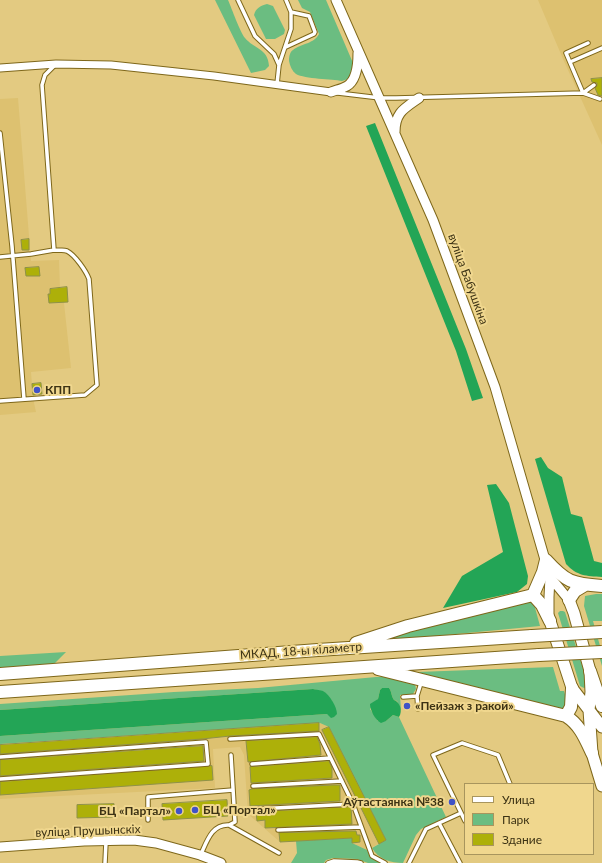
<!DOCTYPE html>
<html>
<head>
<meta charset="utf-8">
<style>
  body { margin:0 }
  #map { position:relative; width:602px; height:863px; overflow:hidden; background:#e3ca81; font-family:Lato,sans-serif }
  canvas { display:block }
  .legend { position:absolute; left:464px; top:783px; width:130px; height:72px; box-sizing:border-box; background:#f0d78e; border:1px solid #a8955d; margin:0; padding:5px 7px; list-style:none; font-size:12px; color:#3c3214 }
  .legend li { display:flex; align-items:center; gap:8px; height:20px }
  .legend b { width:20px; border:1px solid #a8955d }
</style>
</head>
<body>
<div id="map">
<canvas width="602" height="863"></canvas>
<ul class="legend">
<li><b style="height:5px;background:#fff"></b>Улица</li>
<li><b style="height:11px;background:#6bbd81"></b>Парк</li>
<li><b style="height:11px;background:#adb009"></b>Здание</li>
</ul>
</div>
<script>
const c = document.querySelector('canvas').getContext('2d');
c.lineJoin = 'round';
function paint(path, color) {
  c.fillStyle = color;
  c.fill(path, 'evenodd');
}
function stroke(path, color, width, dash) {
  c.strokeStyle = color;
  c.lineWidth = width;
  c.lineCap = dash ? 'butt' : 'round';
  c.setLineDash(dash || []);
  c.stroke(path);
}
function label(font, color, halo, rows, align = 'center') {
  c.font = font + ' Lato,sans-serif';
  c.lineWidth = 4;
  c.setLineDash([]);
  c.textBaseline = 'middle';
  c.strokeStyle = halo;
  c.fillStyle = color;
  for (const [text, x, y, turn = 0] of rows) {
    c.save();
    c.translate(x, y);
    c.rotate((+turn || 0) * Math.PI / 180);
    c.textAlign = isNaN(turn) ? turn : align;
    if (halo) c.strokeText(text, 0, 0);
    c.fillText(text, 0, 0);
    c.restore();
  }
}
const built = new Path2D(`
  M538 0H602V145L563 59Z
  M18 98 31 261 59 260 60 288 67 287 68 302 64 303 71 368 31 372 33 398 36 412 0 415V99Z
  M320 723 329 727 386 840 367 850 352 843V839L280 842 248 814 244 755 240 747 213 749 215 788 0 799V744Z`);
const green = new Path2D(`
  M215 0H228C232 9 240 32 245 38 254 49 268 48 269 66L265 70 251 73Z
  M298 0H326L353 63 351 76 348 79 342 81C332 79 305 79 296 74 292 71 290 66 289 61 289 56 290 52 293 50 302 43 314 44 319 34L310 12 302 8Z
  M267 4 273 6 285 30 284 34 275 39H266L254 15C256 8 260 6 267 4Z
  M596 594H602V621H593L602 653V666L584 606 585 596Z
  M527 602H531L534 604 540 626 373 642 423 626Z
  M560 611H563L565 612 588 684 587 687 584 688 580 686 558 613Z
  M66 652 53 665 0 668V656Z
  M553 667 560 691H564L568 704 565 710H560L417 672Z
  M376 677H391L415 684 416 689 413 694 400 695 401 711 397 701 394 700C391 696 392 692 389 688H382L380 690 378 699 370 709 378 721H386L393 715 399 717 446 817 421 829 416 835 403 863C391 863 378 859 372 848L386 840 329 727 320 723 0 744V736L327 714 330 715 332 701 324 692 313 689 0 710V704L174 692 258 688Z
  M352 838V843L367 850 370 857 380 863H368L357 859 333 858 326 860 324 863H291L297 853 296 841Z`);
const forest = new Path2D(`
  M375 123 466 349 483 398 472 401 456 351 366 126Z
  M541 457 548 468 562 477 571 514 582 517 594 561 602 563V577C586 576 577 576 566 564L535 459Z
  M496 484 509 503 528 576 527 584 517 592 443 608 462 576 503 552 487 485Z
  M382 688H389C392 692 391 696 394 700 400 702 403 711 399 717L393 715 386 721 381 723C375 720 370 710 370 704L378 699 380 690Z
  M313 689C316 690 321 690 323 691 330 695 337 707 337 714L334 717 331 718 327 714 0 736V710Z`);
const building = new Path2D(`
  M602 78V96L598 95 595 88 597 86V83L592 82 591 79Z
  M29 239V250H22L21 240Z
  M39 267 40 276H26L25 268Z
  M67 287 68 302 49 303 48 294H50V289Z
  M41 383 42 394 33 395 32 384Z
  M319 723V731L230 736 202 739 0 754V745Z
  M329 727 386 840 379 844 322 730Z
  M317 737 320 744 321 755 248 762 246 741Z
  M203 746 204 761 0 776V760Z
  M329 761 332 768V778L251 783 250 767Z
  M212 766 213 780 0 795V782Z
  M333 785H340V801L250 806 249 790 252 789Z
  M227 800 228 816 163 820 162 804Z
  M114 804V817L77 818V805Z
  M351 807 352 824 265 828V820L257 821 256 812Z
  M353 831H356L357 835H360V842L352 843V838L280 842 279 833Z`);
const service = new Path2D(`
  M238 0 255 36 274 54 279 65
  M588 43 566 53 583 93 594 85
  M286 47 314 34 315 32 309 16 291 12
  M570 62 602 48
  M277 84 279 65 291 29V12L286 0
  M338 93 380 98H396L583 93 600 99
  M0 133 12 246 24 399
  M0 257 31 254 54 250 42 85 45 75 55 65
  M0 401 85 395 97 385 89 279C86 271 75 255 67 251 63 250 58 250 54 250
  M417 696 421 683
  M403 697 417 696 418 709
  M230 739 319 734 353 804 372 856 385 863
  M0 757 206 742 208 764 0 779
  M252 764 330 758
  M253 786 342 781
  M256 809 353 804
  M148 820V797L233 790
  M465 821 433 755 462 743 498 755 510 784
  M439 823 460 863
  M229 825 235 822 231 755
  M278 830 361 827
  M201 854C207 841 212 824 229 825L279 853
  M105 863 106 842
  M328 863 334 861 357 862 361 863
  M409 863 426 829 461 813`);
const minor = new Path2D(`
  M0 68 56 64 111 65 214 76 331 92`);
const tertiary = new Path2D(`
  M336 0 433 220 495 387 550 577 549 597V617
  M331 92C336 90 342 89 347 86 357 80 358 64 358 53
  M395 132C395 112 405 108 419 98
  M550 577 569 600
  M0 847 84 841 134 840 156 843 200 855 221 863`);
const primary = new Path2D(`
  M569 600 574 613 590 671 591 692 589 710 592 753 602 786
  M550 621 572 688 602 727`);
const trunk = new Path2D(`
  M546 560C566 582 572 584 602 586
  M533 595 542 605 550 621
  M569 600 575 591 585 585
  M356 643 408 626 533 595 543 572 546 560
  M378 669 566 716C580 725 585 738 592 753
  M590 671 602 706
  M0 674 318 650 532 636
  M0 692 539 655
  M566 716 571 707 572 688`);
const trunkBridge = new Path2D(`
  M532 636 602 632
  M539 655 602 652`);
const markers = [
  [37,390,4,"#4053c7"],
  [407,706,4,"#4053c7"],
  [452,802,4,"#4053c7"],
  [195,810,4,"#4053c7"],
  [179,811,4,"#4053c7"]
];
const streetNames = [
  ["вуліца Бабушкіна",468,279,70],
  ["МКАД, 18-ы кіламетр",301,651,-4],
  ["вуліца Прушынскіх",88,831,-2]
];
const poiNames = [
  ["КПП",45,390],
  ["«Пейзаж з ракой»",415,706],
  ["Аўтастаянка №38",444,802,"right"],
  ["БЦ «Портал»",203,810],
  ["БЦ «Партал»",171,811,"right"]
];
paint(built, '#ddc170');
paint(green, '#6bbd81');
paint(forest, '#23a556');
paint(building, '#adb009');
stroke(building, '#8e9149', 1);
stroke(service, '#7e671a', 5.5);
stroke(minor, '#7e671a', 9);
stroke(tertiary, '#7e671a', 11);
stroke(primary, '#7e671a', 13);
stroke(trunk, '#7e671a', 14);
stroke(service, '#fff', 3.5);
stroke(minor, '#fff', 7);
stroke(tertiary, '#fff', 9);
stroke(primary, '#fff', 11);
stroke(trunk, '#fff', 12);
stroke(trunkBridge, '#7e671a', 14, []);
stroke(trunkBridge, '#fff', 12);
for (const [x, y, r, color] of markers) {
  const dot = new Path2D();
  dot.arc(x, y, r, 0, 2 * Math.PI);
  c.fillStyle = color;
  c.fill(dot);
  stroke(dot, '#f0d78e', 1.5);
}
label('12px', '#3c3214', '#f0d78e', streetNames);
label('bold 12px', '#3c3214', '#f0d78e', poiNames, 'left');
</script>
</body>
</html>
